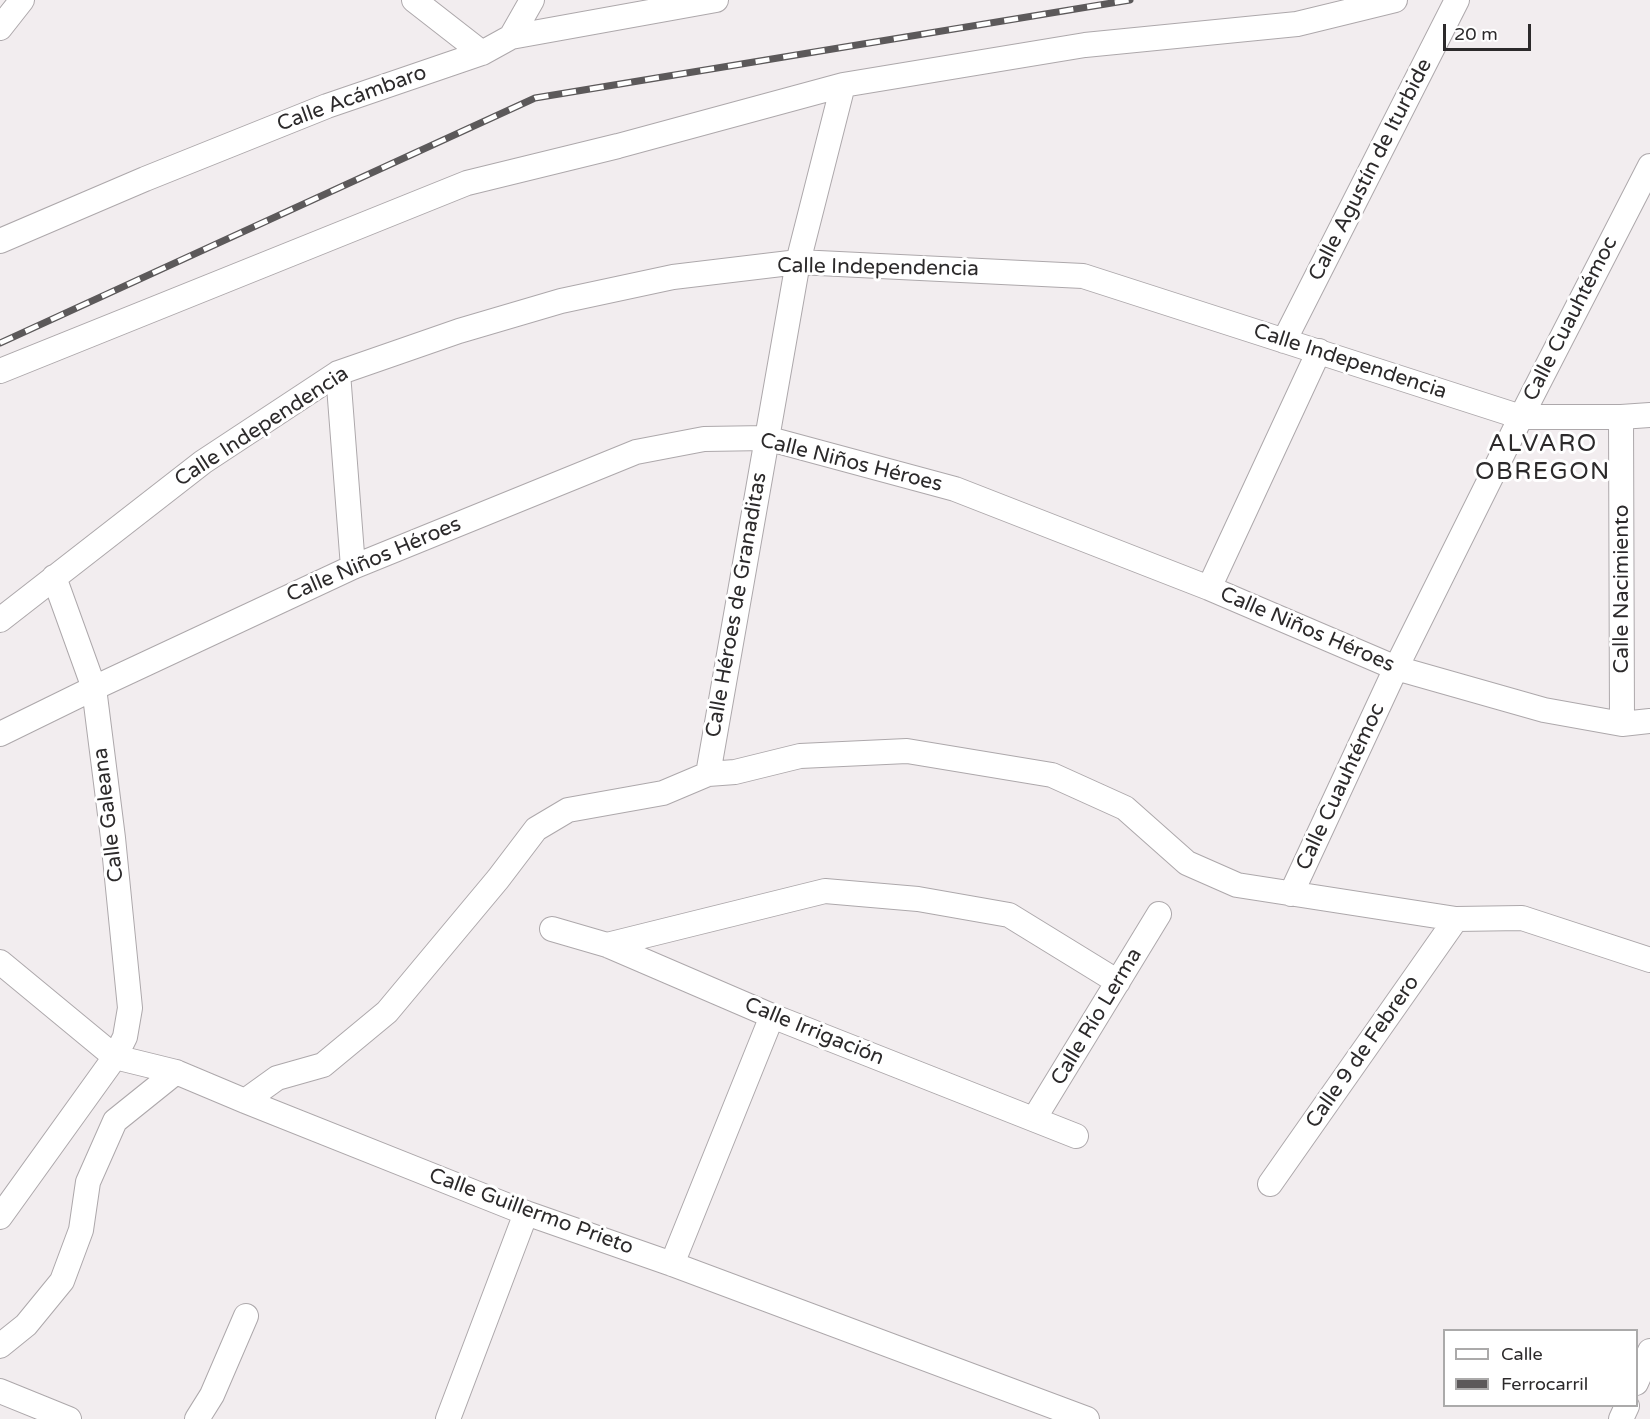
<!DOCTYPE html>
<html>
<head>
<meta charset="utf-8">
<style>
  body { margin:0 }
  #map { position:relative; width:1650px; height:1419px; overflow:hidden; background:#f2edef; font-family:"Varela Round",sans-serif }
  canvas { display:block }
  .legend { position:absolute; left:1443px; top:1329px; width:195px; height:78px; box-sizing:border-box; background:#fff; border:2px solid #abaaaa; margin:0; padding:8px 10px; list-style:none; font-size:18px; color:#2c2a2b }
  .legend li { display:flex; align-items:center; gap:12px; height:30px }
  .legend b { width:30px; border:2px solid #abaaaa }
  .scale { position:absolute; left:1443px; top:24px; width:88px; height:27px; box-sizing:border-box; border:3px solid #2c2a2b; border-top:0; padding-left:8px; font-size:18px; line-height:21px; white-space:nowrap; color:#2c2a2b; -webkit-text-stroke:4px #fff; paint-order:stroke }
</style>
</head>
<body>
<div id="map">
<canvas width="1650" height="1419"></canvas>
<ul class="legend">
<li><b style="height:8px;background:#fff"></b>Calle</li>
<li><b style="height:8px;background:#5c595a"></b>Ferrocarril</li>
</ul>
<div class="scale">20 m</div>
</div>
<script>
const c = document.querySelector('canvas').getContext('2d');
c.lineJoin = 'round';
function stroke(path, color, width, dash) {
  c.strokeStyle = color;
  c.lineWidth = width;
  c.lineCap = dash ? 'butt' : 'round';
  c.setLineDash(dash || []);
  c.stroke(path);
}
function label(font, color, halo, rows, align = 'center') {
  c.font = font + ' "Varela Round",sans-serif';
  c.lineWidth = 6;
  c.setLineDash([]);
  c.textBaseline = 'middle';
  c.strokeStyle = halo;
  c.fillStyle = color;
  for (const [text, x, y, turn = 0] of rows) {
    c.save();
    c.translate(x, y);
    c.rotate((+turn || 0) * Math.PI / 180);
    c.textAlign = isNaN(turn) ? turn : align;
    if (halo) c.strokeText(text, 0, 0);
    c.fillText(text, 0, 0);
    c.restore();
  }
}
const street = new Path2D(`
  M414 0 482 53
  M0 28 22 0
  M511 37 532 0
  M0 241 145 179 327 106 482 53 511 37 716 0
  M1284 341 1457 0
  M0 371 467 183 618 146 843 85 1085 45 1297 24 1395 0
  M338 373 353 567
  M1621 417 1622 724
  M1209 588 1319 351
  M0 620 203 462 338 373 459 331 561 301 673 277 798 262 1083 276 1521 417H1621L1650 415
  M0 734 94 688 353 567 636 452 704 439 766 438 955 489 1209 588 1396 668 1544 710 1622 724 1650 721
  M708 774 798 262 843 85
  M1291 894 1396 668 1521 417 1650 166
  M552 929 607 945 772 1016 1076 1136
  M607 945 825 891 918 899 1009 915 1118 982
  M0 962 115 1057 176 1072 245 1101 526 1213 672 1264 1087 1419
  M245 1101 277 1078 323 1065 387 1012 498 879 536 829 568 810 663 793 708 774 735 772 800 756 907 751 1052 775 1125 808 1187 863 1237 885 1456 919 1522 918 1650 960
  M1034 1119 1159 914
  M1270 1184 1456 919
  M0 1217 115 1057 125 1037 130 1008 113 838 94 688 54 577
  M672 1264 772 1016
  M0 1346 26 1325 62 1281 81 1230 88 1182 115 1121 176 1072
  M1636 1383 1650 1351
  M0 1391 69 1419
  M197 1419 212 1395 246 1316
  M448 1419 526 1213
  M1621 1419 1627 1406`);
const rail = new Path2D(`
  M0 343 535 98 1130 0`);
const streetNames = [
  ["Calle Acámbaro",352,99,-20],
  ["Calle Agustín de Iturbide",1371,170,-63],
  ["Calle Independencia",878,268,1],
  ["Calle Cuauhtémoc",1571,319,-63],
  ["Calle Independencia",1350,362,18],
  ["Calle Independencia",262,427,-33],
  ["Calle Niños Héroes",851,463,14],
  ["Calle Niños Héroes",374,560,-23],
  ["Calle Nacimiento",1622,589,-90],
  ["Calle Héroes de Granaditas",737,605,-80],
  ["Calle Niños Héroes",1307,630,23],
  ["Calle Cuauhtémoc",1341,787,-65],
  ["Calle Galeana",109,815,-97],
  ["Calle Río Lerma",1097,1017,-59],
  ["Calle Irrigación",814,1032,22],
  ["Calle 9 de Febrero",1363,1052,-55],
  ["Calle Guillermo Prieto",531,1212,20]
];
const quarterNames = [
  ["ALVARO",1543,445],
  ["OBREGON",1543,473]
];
stroke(street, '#ada8ab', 26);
stroke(street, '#fff', 24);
stroke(rail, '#5c595a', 7);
stroke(rail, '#fff', 4.5, [14]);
label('21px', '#2c2a2b', '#fff', streetNames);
c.letterSpacing = '1.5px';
label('24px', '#2c2a2b', '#fff', quarterNames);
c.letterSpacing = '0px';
</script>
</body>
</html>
